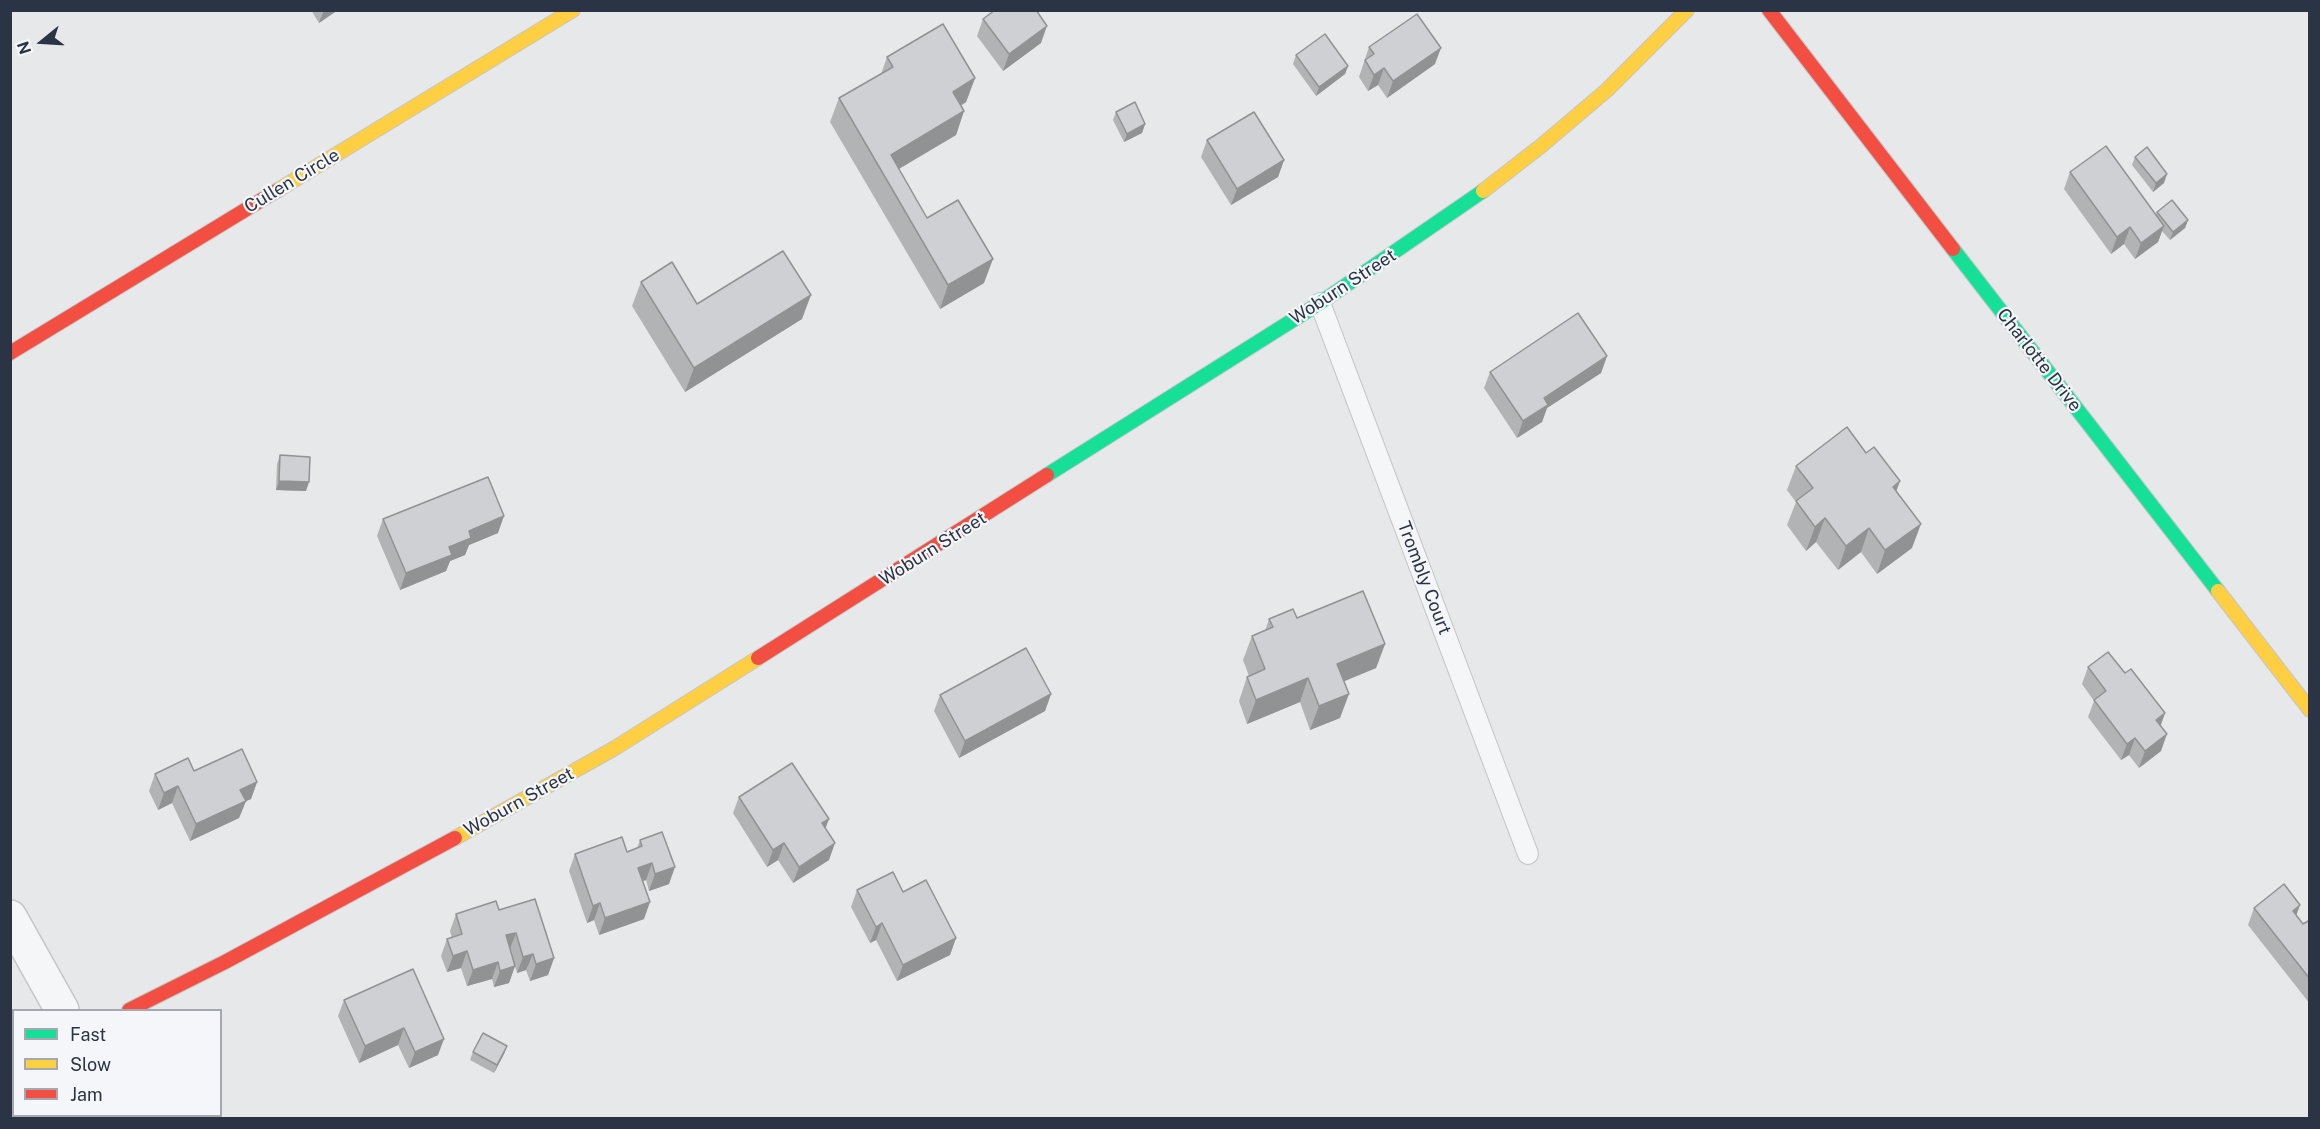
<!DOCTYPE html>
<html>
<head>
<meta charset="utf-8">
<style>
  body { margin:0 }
  #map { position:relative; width:2320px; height:1129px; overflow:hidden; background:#e6e8ea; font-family:"Public Sans",sans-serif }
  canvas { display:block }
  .frame { position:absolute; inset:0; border:12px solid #2b3445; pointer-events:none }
  .legend { position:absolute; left:12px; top:1009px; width:210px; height:108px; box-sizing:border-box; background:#f4f6f9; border:2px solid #a4a8b1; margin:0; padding:8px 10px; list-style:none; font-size:18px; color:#2b3445 }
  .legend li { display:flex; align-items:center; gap:12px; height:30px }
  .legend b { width:30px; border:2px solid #a4a8b1 }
  .north { position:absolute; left:12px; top:12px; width:60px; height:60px; -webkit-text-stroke:4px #f4f6f9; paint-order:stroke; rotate:252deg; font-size:16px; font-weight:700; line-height:24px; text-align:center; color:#2b3445 }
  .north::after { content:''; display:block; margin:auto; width:21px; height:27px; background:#2b3445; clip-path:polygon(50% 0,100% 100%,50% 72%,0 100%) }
</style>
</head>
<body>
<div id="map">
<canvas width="2320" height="1129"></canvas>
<div class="frame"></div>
<ul class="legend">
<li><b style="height:8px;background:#16e098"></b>Fast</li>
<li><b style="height:8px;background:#ffcf43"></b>Slow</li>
<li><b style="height:8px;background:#f24e42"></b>Jam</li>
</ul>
<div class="north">N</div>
</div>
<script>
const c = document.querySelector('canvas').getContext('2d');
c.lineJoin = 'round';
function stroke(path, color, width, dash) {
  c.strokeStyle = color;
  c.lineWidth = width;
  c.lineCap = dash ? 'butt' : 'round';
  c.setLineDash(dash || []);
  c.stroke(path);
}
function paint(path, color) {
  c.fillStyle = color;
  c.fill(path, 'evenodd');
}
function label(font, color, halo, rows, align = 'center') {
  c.font = font + ' "Public Sans",sans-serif';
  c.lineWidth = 4.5;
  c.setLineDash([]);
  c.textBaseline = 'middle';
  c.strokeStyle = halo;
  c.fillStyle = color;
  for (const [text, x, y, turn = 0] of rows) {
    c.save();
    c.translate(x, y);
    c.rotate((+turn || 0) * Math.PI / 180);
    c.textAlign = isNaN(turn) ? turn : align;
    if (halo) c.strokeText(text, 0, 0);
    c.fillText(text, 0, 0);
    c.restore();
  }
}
const lane = new Path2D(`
  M1320 303 1528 854`);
const street = new Path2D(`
  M10 917 62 1010`);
const fast = new Path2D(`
  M1953 249 2218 591
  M1047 475 1320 303 1483 191`);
const slow = new Path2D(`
  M278 190 573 10
  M1483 191 1541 146 1607 90 1687 10
  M2218 591 2310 710
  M455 838 615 748 758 658`);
const jam = new Path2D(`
  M1769 10 1953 249
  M10 353 278 190
  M758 658 1047 475
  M129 1010 225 962 455 838
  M10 1061 14 1060`);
const wall = new Path2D(`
  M311 10H338L319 23Z
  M983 19 1041 43 1003 71 977 36Z
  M1369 47 1435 64 1387 98 1378 85 1368 91 1359 77Z
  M1296 55 1348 66 1345 74 1316 96 1293 64Z
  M887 57 975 78 966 102 961 106 964 111 956 135 899 169 927 218 984 283 940 309 830 122 839 98 881 74Z
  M1116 112 1145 124 1142 133 1124 142 1113 120Z
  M1207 140 1284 160 1278 177 1231 205 1201 157Z
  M2135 157 2164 183 2153 192 2132 165Z
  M2070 172 2156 214 2157 212 2188 220 2185 228 2170 240 2162 231 2158 242 2135 259 2124 244 2111 254 2064 189Z
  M641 282 697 304 802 319 685 392 632 306Z
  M1607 356 1601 373 1547 408 1542 422 1517 438 1484 388 1490 372Z
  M1866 453 1900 481 1896 492 1912 548 1877 574 1861 552 1838 570 1816 542 1806 551 1787 525 1796 502 1787 490 1796 466Z
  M280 455 306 491 276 490 277 464Z
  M383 519 498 533 469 545 465 555 450 561 446 571 400 590 377 536Z
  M1297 618 1385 644 1376 668 1344 681 1340 718 1310 730 1300 702 1247 724 1239 701 1247 677 1249 676 1243 660 1252 636 1265 631 1269 619Z
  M2088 667 2125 673 2165 713 2161 725V751L2139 768 2129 755 2121 760 2088 717 2094 701 2082 684Z
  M1051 694 1045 711 959 758 934 711 940 695Z
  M194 771 257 782 251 799 246 801 239 818 190 841 172 803 158 810 149 791 155 774Z
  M739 797 825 828 829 860 793 883 778 860 767 867 733 813Z
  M640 840 669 884 649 891 646 880 643 881 644 919 599 935 594 920 587 923 569 871 575 854 627 852 637 848Z
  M857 890 903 892 956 938 950 955 897 981 876 940 870 943 851 907Z
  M2254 908 2296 915 2303 924 2310 920V1004L2248 925Z
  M499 910 554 958 548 975 530 981 526 970 517 973 515 966 509 983 494 987 492 979 467 986 461 968 447 972 441 956 447 939 452 938 450 931 456 914Z
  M413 969 438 1055 409 1068 398 1045 359 1063 338 1016 344 1000Z
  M507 1046 504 1054 494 1073 470 1060 473 1052Z`);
const shadedWall = new Path2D(`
  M324 10H338L319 23Z
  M1047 26 1041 43 1003 71 1009 54Z
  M1441 48 1435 64 1387 98 1393 81Z
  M1348 66 1345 74 1316 96 1319 87Z
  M1384 68 1378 85 1368 91 1374 75Z
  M975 78 966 102 944 116 953 92Z
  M964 111 956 135 885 177 891 155Z
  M1145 124 1142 133 1124 142 1127 134Z
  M1284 160 1278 177 1231 205 1237 189Z
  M2167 174 2164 183 2153 192 2156 183Z
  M2188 220 2185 228 2170 240 2173 232Z
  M2164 226 2158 242 2135 259 2141 243Z
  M2130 227 2124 244 2111 254 2117 237Z
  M993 259 984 283 940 309 948 285Z
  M811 295 802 319 685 392 694 368Z
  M1607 356 1601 373 1547 408 1542 422 1517 438 1523 421 1544 398Z
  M279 481 309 482 306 491 276 490Z
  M1900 481 1891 505 1893 487Z
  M504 516 498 533 469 545 465 555 450 561 446 571 400 590 406 573 449 547 469 531Z
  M1825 518 1816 542 1806 551 1815 527Z
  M1921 524 1912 548 1877 574 1885 550Z
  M1869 528 1861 552 1838 570 1846 546Z
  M1385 644 1376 668 1328 688 1337 664Z
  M1308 678 1300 702 1247 724 1256 700Z
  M1051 694 1045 711 959 758 965 741Z
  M1349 694 1340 718 1310 730 1319 706Z
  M2165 713 2159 729 2156 720Z
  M2167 734 2161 751 2139 768 2145 751Z
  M2135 738 2129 755 2121 760 2127 744Z
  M257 782 251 799 234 806 240 790Z
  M178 786 172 803 158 810 164 793Z
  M246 801 239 818 190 841 196 824Z
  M829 819 823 835 822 823Z
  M784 843 778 860 767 867 773 850Z
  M835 843 829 860 793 883 799 867Z
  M652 863 646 880 632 885 638 868Z
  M675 867 669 884 649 891 655 874Z
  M650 902 644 919 599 935 605 918Z
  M600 903 594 920 587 923 593 906Z
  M2300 905 2294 922 2293 911Z
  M882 923 876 940 870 943 876 927Z
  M516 933 510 949 506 935Z
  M956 938 950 955 897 981 903 965Z
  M467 951 461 968 447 972 453 956Z
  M533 954 526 970 517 973 523 957Z
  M554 958 548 975 530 981 536 964Z
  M498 962 492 979 467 986 473 970Z
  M515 966 509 983 494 987 500 971Z
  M404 1028 398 1045 359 1063 365 1046Z
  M444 1039 438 1055 409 1068 415 1052Z
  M507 1046 504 1054 494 1073 497 1065Z`);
const building = new Path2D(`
  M995 10H1036L1047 26 1009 54 983 19Z
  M1417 14 1441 48 1393 81 1384 68 1374 75 1365 60 1374 54 1369 47Z
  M943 24 975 78 953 92 964 111 891 155 927 218 958 200 993 259 948 285 839 98 893 67 887 57Z
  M1325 34 1348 66 1319 87 1296 55Z
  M1135 102 1145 124 1127 134 1116 112Z
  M1254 112 1284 160 1237 189 1207 140Z
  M2106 146 2164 226 2141 243 2130 227 2117 237 2070 172Z
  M2147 147 2167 174 2156 183 2135 157Z
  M2172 200 2188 220 2173 232 2157 212Z
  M783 251 811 295 694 368 641 282 672 262 697 304Z
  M1578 313 1607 356 1544 398 1548 405 1523 421 1490 372Z
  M1847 427 1866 453 1874 447 1900 481 1893 487 1921 524 1885 550 1869 528 1846 546 1825 518 1815 527 1796 501 1813 488 1796 466Z
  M280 455 310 457 309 482 279 481Z
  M488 477 504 516 469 531 471 538 449 547 452 555 406 573 383 519Z
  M1363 591 1385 644 1337 664 1349 694 1319 706 1308 678 1256 700 1247 677 1265 669 1252 636 1273 627 1269 619 1293 609 1297 618Z
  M1026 648 1051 694 965 741 940 695Z
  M2108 652 2125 673 2131 669 2165 713 2156 720 2167 734 2145 751 2135 738 2127 744 2094 700 2106 691 2088 667Z
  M242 749 257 782 240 790 246 801 196 824 178 786 164 793 155 774 188 758 194 771Z
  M792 763 829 819 822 823 835 843 799 867 784 843 773 850 739 797Z
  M662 832 675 867 655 874 652 863 638 868 650 902 605 918 600 903 593 906 575 854 622 837 627 852 642 846 640 840Z
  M893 872 903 892 926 880 956 938 903 965 882 923 876 927 857 890Z
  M2284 884 2300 905 2293 911 2303 924 2310 920V979L2254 908Z
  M535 899 554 958 536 964 533 954 523 957 516 933 506 935 515 966 500 971 498 962 473 970 467 951 453 956 447 939 462 934 456 914 496 901 499 910Z
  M413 969 444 1039 415 1052 404 1028 365 1046 344 1000Z
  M483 1033 507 1046 497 1065 473 1052Z`);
const streetNames = [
  ["Cullen Circle",292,181,-31],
  ["Woburn Street",1343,287,-33],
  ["Charlotte Drive",2039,360,52],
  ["Woburn Street",933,549,-32],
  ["Trombly Court",1424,578,69],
  ["Woburn Street",519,802,-29]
];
stroke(lane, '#c4c6c8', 22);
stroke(street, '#c4c6c8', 36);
stroke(fast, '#c4c6c8', 16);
stroke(slow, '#c4c6c8', 16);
stroke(jam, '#c4c6c8', 16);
stroke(lane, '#f5f6f7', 20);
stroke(street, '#f5f6f7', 33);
stroke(fast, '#16e098', 14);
stroke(slow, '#ffcf43', 14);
stroke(jam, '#f24e42', 14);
paint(wall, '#b1b3b5');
paint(shadedWall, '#909294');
paint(building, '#ced0d3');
stroke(building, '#909294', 1.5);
label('18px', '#2b3445', '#f4f6f9', streetNames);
</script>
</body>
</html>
